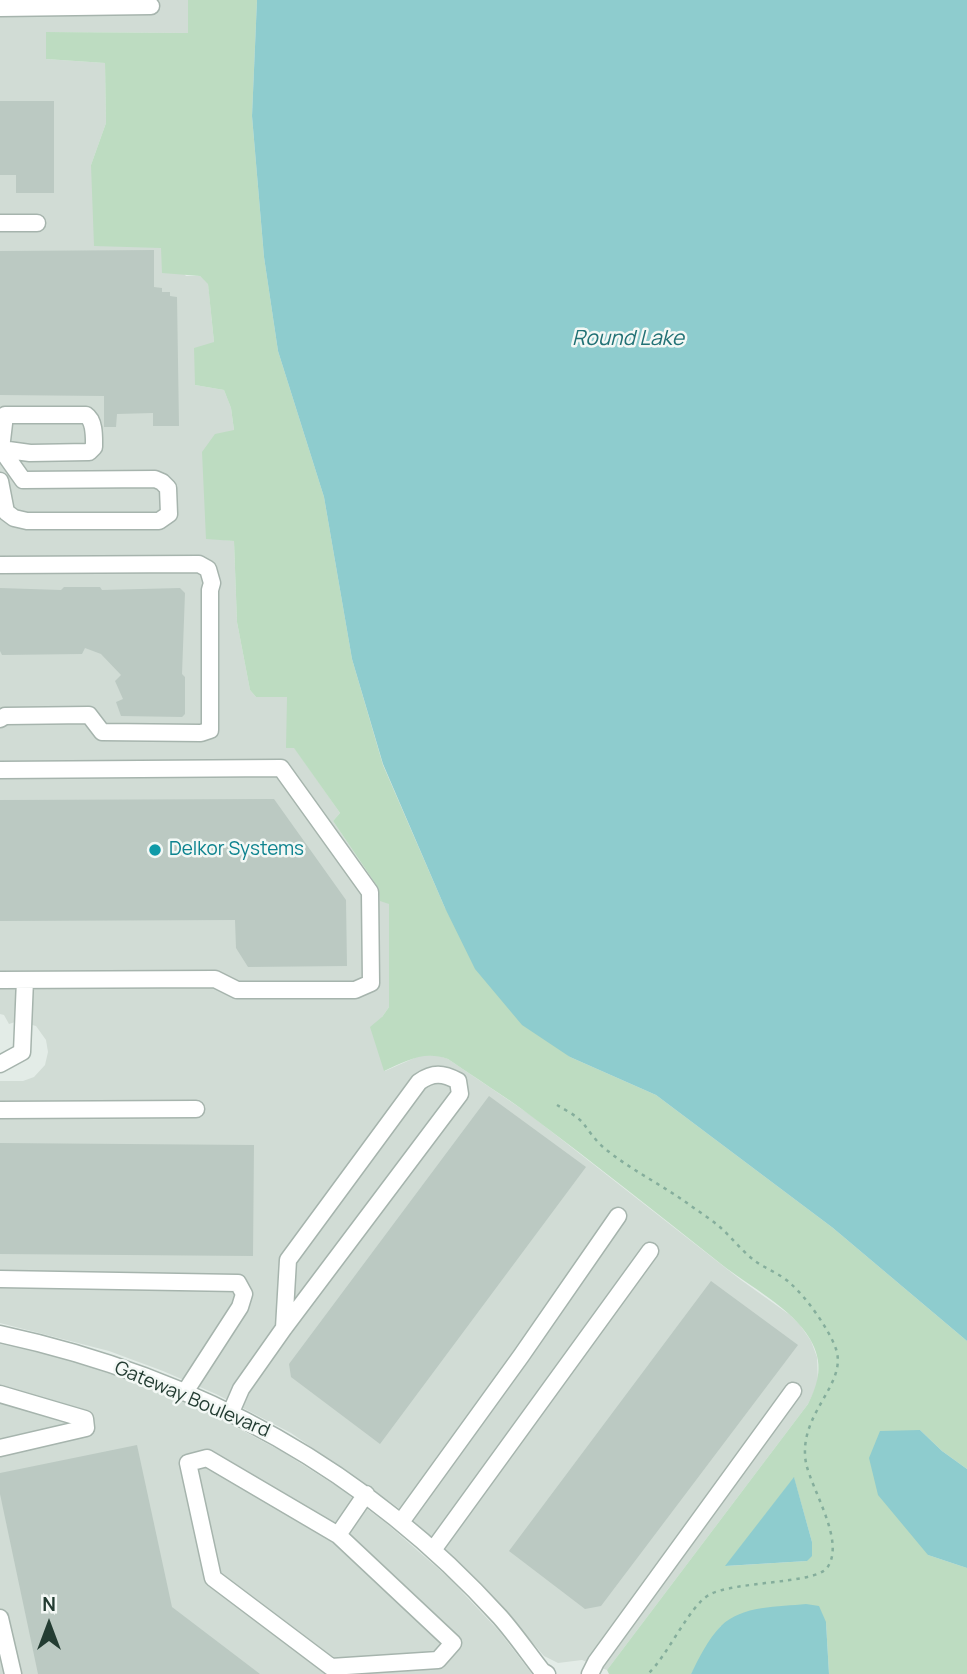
<!DOCTYPE html>
<html>
<head>
<meta charset="utf-8">
<style>
  body { margin:0 }
  #map { position:relative; width:967px; height:1674px; overflow:hidden; background:#e3ece7; font-family:Manrope,sans-serif }
  canvas { display:block }
  .north { position:absolute; left:14px; top:1590px; width:70px; height:70px; -webkit-text-stroke:5px #f3f8f5; paint-order:stroke; rotate:0deg; font-size:19px; font-weight:700; line-height:28px; text-align:center; color:#233c32 }
  .north::after { content:''; display:block; margin:auto; width:24px; height:32px; background:#233c32; clip-path:polygon(50% 0,100% 100%,50% 72%,0 100%) }
</style>
</head>
<body>
<div id="map">
<canvas width="967" height="1674"></canvas>
<div class="north">N</div>
</div>
<script>
const c = document.querySelector('canvas').getContext('2d');
c.lineJoin = 'round';
function paint(path, color) {
  c.fillStyle = color;
  c.fill(path, 'evenodd');
}
function stroke(path, color, width, dash) {
  c.strokeStyle = color;
  c.lineWidth = width;
  c.lineCap = dash ? 'butt' : 'round';
  c.setLineDash(dash || []);
  c.stroke(path);
}
function label(font, color, halo, rows, align = 'center') {
  c.font = font + ' Manrope,sans-serif';
  c.lineWidth = 5;
  c.setLineDash([]);
  c.textBaseline = 'middle';
  c.strokeStyle = halo;
  c.fillStyle = color;
  for (const [text, x, y, turn = 0] of rows) {
    c.save();
    c.translate(x, y);
    c.rotate((+turn || 0) * Math.PI / 180);
    c.textAlign = isNaN(turn) ? turn : align;
    if (halo) c.strokeText(text, 0, 0);
    c.fillText(text, 0, 0);
    c.restore();
  }
}
const built = new Path2D(`
  M0 0H188L189 33 46 32V59L105 63 106 123 91 165 186 276H200L208 283 214 342 195 385 224 390 231 408 234 430 206 538 234 541 237 622 250 690 256 697H287L294 747 340 813 333 821 389 904 390 998 389 1007 382 1017 385 1071 419 1056 437 1055 448 1059 529 1114 741 1280 790 1315 800 1325 811 1341 817 1357 818 1384 808 1404 607 1670 582 1660 558 1663 544 1656 484 1587 447 1551 400 1509 291 1433 216 1394 163 1371 109 1351 0 1323V1081H23L34 1077 45 1065 48 1052 46 1040 36 1026 18 1021 9 1024 4 1015 0 1014Z
  M0 1344 63 1358 137 1382 196 1406 281 1451 338 1487 386 1523 449 1578 499 1631 532 1674H0Z`);
const green = new Path2D(`
  M188 0H257L252 116 264 257 278 351 324 497 352 659 383 765 445 908 570 1057 656 1095 833 1228 967 1341V1469L942 1451 920 1430 928 1555 967 1568V1674H829L826 1622 721 1626 691 1674H609L607 1670 808 1404C819 1382 824 1363 810 1339 792 1308 749 1286 721 1264 658 1214 595 1164 531 1116 505 1096 475 1078 448 1059 424 1050 406 1061 384 1071L370 1027 382 1017 389 1007V904L380 901 379 889 333 821 340 813 294 748H286L287 697H256L250 690 237 622 234 541 206 539 202 452 215 434 234 430 231 408 224 390 195 385 194 348 214 342 208 284 200 276 162 273 161 248 94 246 91 165 106 123 105 63 46 59V32L188 33ZM794 1478 812 1542 807 1561 726 1566Z`);
const water = new Path2D(`
  M257 0H967V1341L833 1228 656 1095 570 1057 522 1025 475 969 445 908 383 764 352 659 324 497 278 351 264 257 252 116Z
  M920 1430 942 1451 967 1469V1568L928 1555 878 1495 869 1458 880 1431Z
  M794 1477 812 1542V1556L807 1561 725 1566Z
  M806 1604 819 1606 826 1622 829 1674H691C699 1658 708 1639 721 1626 742 1605 779 1607 806 1604Z`);
const building = new Path2D(`
  M0 101H54V193H16V175H0Z
  M154 250V287L162 288V292H170V296L177 297 179 426H153V413L117 414 116 427H104V396L0 395V251Z
  M64 587H100L102 590 180 588 185 593 182 674 185 677V714L182 717 121 716 116 702 123 699 115 681 121 675 101 654 85 648 82 654 2 655 0 651V588L61 590Z
  M274 799 346 900 347 966 248 967 236 948 235 920 0 921V800Z
  M489 1096 586 1167 380 1444 291 1377 289 1364Z
  M0 1143 254 1145 253 1256 0 1254Z
  M711 1281 798 1345 601 1606 585 1609 509 1551Z
  M137 1445 172 1607 260 1674H38L0 1494V1473Z`);
const path = new Path2D(`
  M557 1105C565 1110 576 1115 583 1123 589 1131 595 1140 603 1147 630 1170 663 1185 691 1206 701 1213 712 1220 721 1228 732 1238 743 1252 755 1261 766 1269 781 1274 791 1284 806 1297 829 1329 836 1349 848 1385 797 1414 806 1463 812 1491 846 1542 827 1568 815 1584 733 1581 709 1595 690 1605 668 1655 648 1674`);
const minor = new Path2D(`
  M0 8 151 6
  M0 223H37
  M0 450 1 449 30 453 89 452 94 447C94 437 95 421 86 415H5L1 449 23 480 155 479 162 482 168 488 169 514 159 521H27L14 518 6 512 0 481
  M0 565 199 564 208 569 212 583 210 590V730L201 733 102 732 89 715 5 716 0 719
  M0 770 281 768 370 892 371 983 355 990H237L215 979 0 980
  M0 1064 22 1052 25 980
  M0 1110 196 1109
  M0 1279 238 1283 244 1294 240 1307 185 1392
  M0 1334C195 1376 365 1468 500 1617 515 1634 528 1653 542 1671L547 1674
  M0 1394 85 1419 86 1428 0 1448
  M231 1412 241 1389 284 1328 460 1094 458 1081C443 1073 433 1072 419 1082L288 1260 284 1328
  M401 1522 521 1356 618 1216
  M338 1535 453 1643 438 1660 331 1667 213 1578 188 1463 207 1458 338 1535 366 1494
  M433 1550 650 1251
  M0 1618 13 1674
  M590 1674 596 1662 793 1391`);
const markers = [
  [155,850,7,"#0f9aa8"]
];
const cultureNames = [
  ["Delkor Systems",169,850]
];
const streetNames = [
  ["Gateway Boulevard",192,1400,23]
];
const waterNames = [
  ["Round Lake",628,339]
];
paint(built, '#d1dcd5');
paint(green, '#bddcc1');
paint(water, '#8eccce');
paint(building, '#bbc9c2');
stroke(minor, '#a6b4ad', 19);
stroke(path, '#85ae9c', 2.5, [3.5, 5]);
stroke(minor, '#fff', 16);
for (const [x, y, r, color] of markers) {
  const dot = new Path2D();
  dot.arc(x, y, r, 0, 2 * Math.PI);
  c.fillStyle = color;
  c.fill(dot);
  stroke(dot, '#f3f8f5', 2.5);
}
label('19px', '#0d838f', '#f3f8f5', cultureNames, 'left');
label('19px', '#233c32', '#f3f8f5', streetNames);
label('italic 21px', '#217175', '#f3f8f5', waterNames);
</script>
</body>
</html>
